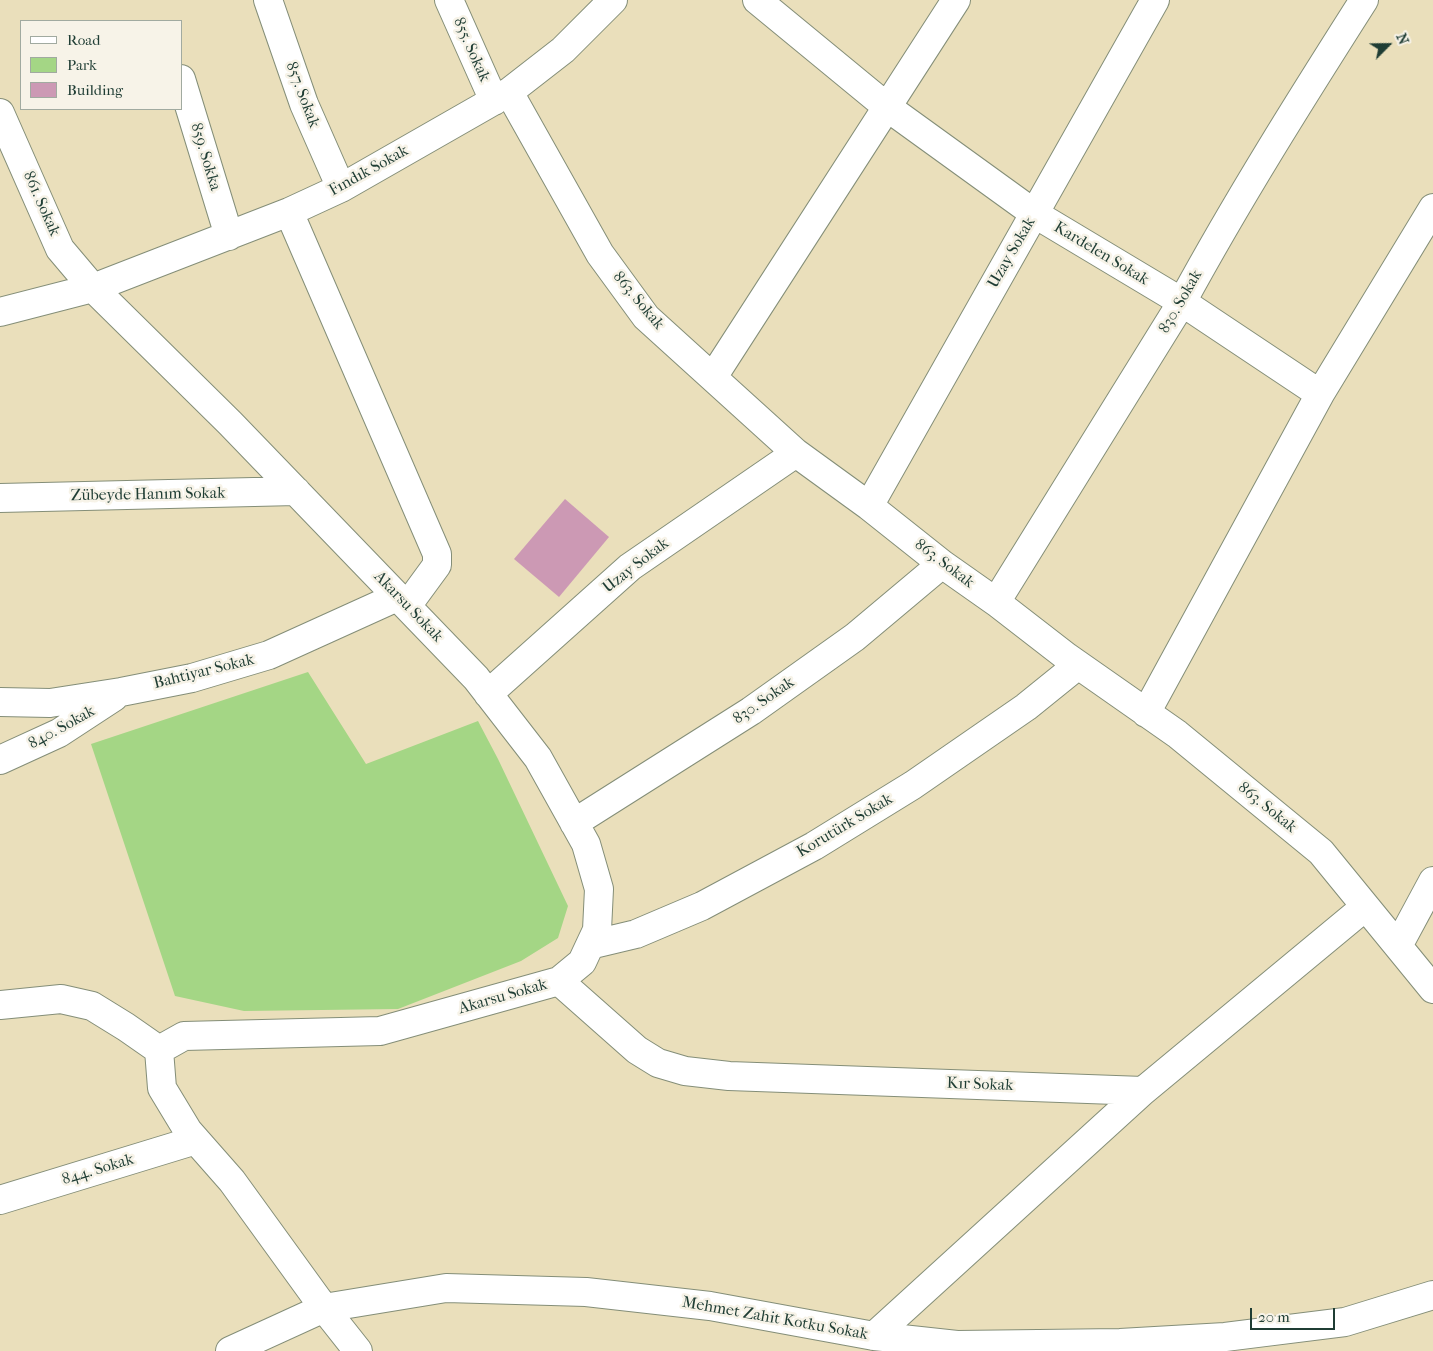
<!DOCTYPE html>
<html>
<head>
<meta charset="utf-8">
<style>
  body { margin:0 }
  #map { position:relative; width:1433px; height:1351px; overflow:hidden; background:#eadfbb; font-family:"IM FELL French Canon",serif }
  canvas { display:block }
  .legend { position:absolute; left:20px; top:20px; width:162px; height:90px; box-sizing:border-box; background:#f7f3e8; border:1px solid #a1aaa0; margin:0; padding:6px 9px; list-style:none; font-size:15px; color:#1f3d34 }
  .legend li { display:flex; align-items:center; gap:10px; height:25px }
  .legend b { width:25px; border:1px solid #a1aaa0 }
  .north { position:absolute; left:1363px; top:20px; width:50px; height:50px; -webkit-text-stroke:4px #f7f3e8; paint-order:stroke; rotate:67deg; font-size:14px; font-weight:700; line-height:20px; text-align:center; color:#1f3d34 }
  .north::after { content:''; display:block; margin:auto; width:18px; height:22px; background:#1f3d34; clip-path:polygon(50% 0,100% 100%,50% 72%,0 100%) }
  .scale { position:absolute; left:1250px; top:1308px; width:85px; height:22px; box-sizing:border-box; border:2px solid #1f3d34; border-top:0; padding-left:6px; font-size:15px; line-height:18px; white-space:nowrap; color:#1f3d34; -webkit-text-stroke:4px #f7f3e8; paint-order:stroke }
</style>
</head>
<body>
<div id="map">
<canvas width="1433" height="1351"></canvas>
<ul class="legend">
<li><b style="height:6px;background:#fff"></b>Road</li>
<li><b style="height:14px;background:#a4d685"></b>Park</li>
<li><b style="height:14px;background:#cc99b4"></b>Building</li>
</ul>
<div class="north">N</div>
<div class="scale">20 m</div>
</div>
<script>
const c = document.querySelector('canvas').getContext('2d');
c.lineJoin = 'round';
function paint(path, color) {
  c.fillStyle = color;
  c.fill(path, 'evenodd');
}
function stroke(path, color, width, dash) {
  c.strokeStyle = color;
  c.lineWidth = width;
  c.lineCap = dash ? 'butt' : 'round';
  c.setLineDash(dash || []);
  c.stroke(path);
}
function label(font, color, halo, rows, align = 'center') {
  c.font = font + ' "IM FELL French Canon",serif';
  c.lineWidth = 5;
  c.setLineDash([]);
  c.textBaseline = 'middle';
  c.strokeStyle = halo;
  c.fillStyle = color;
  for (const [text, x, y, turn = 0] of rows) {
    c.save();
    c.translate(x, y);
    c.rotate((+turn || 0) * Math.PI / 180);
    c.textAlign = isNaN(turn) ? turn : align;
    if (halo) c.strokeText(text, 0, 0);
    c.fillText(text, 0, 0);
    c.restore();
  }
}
const green = new Path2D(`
  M308 672 366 764 478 721 498 759 568 906 558 938 521 961 398 1009 244 1011 175 996 91 744Z`);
const building = new Path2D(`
  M565 499 609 537 559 597 514 559Z`);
const minor = new Path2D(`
  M268 0 304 104 341 188
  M449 0 494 101
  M757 0 887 107 1035 214 1182 302 1320 394
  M181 79 229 236
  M509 92 600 254 646 317 796 453 869 506 942 564 996 602 1067 657 1177 734 1321 852 1433 989
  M0 113 60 249 93 288 230 423 476 678 538 758 586 844 599 889 597 930 582 962 559 981 380 1031 184 1036 159 1050 162 1088 188 1131 232 1181 324 1308 358 1351
  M289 212 437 554V565L407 606
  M0 312 93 288 289 212 341 188 509 92 563 50 613 0
  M713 377 956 0
  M0 498 296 491
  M869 506 1155 0
  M996 602 1182 302C1238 199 1301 99 1364 0
  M488 694 630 567 796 453
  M0 702 50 703 121 692 192 678 269 655 397 597
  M1146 713 1320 394 1433 208
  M0 760 59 733 114 697
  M574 823 751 711 855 637 942 564
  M590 945 636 934 702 906 814 846 913 785 1026 707 1078 665
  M1398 946 1433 881
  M559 981 637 1050 658 1063 685 1071 729 1076 1143 1091 1365 907
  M0 1005 61 999 92 1006 126 1027 159 1050
  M0 1200 196 1140
  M874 1336 1143 1091
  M230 1351 324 1308 446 1288 586 1292 710 1306 874 1336 957 1345 1120 1343 1225 1337 1345 1322 1433 1295`);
const streetNames = [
  ["855. Sokak",471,50,66],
  ["857. Sokak",302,95,69],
  ["859. Sokka",205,157,73],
  ["Fındık Sokak",369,171,-29],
  ["861. Sokak",41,204,66],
  ["Uzay Sokak",1012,253,-60],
  ["Kardelen Sokak",1101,254,31],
  ["863. Sokak",638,301,50],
  ["830. Sokak",1181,302,-60],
  ["Zübeyde Hanım Sokak",148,495,-1],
  ["863. Sokak",944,564,37],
  ["Uzay Sokak",636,566,-38],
  ["Akarsu Sokak",408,607,46],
  ["Bahtiyar Sokak",204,672,-14],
  ["830. Sokak",764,701,-35],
  ["840. Sokak",62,728,-29],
  ["863. Sokak",1267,808,39],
  ["Korutürk Sokak",845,826,-31],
  ["Akarsu Sokak",503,997,-16],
  ["Kır Sokak",980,1085,2],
  ["844. Sokak",98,1170,-17],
  ["Mehmet Zahit Kotku Sokak",775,1319,10]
];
paint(green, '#a4d685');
paint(building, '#cc99b4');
stroke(minor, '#848e78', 30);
stroke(minor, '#fff', 28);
label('16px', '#1f3d34', '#f7f3e8', streetNames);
</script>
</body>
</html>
